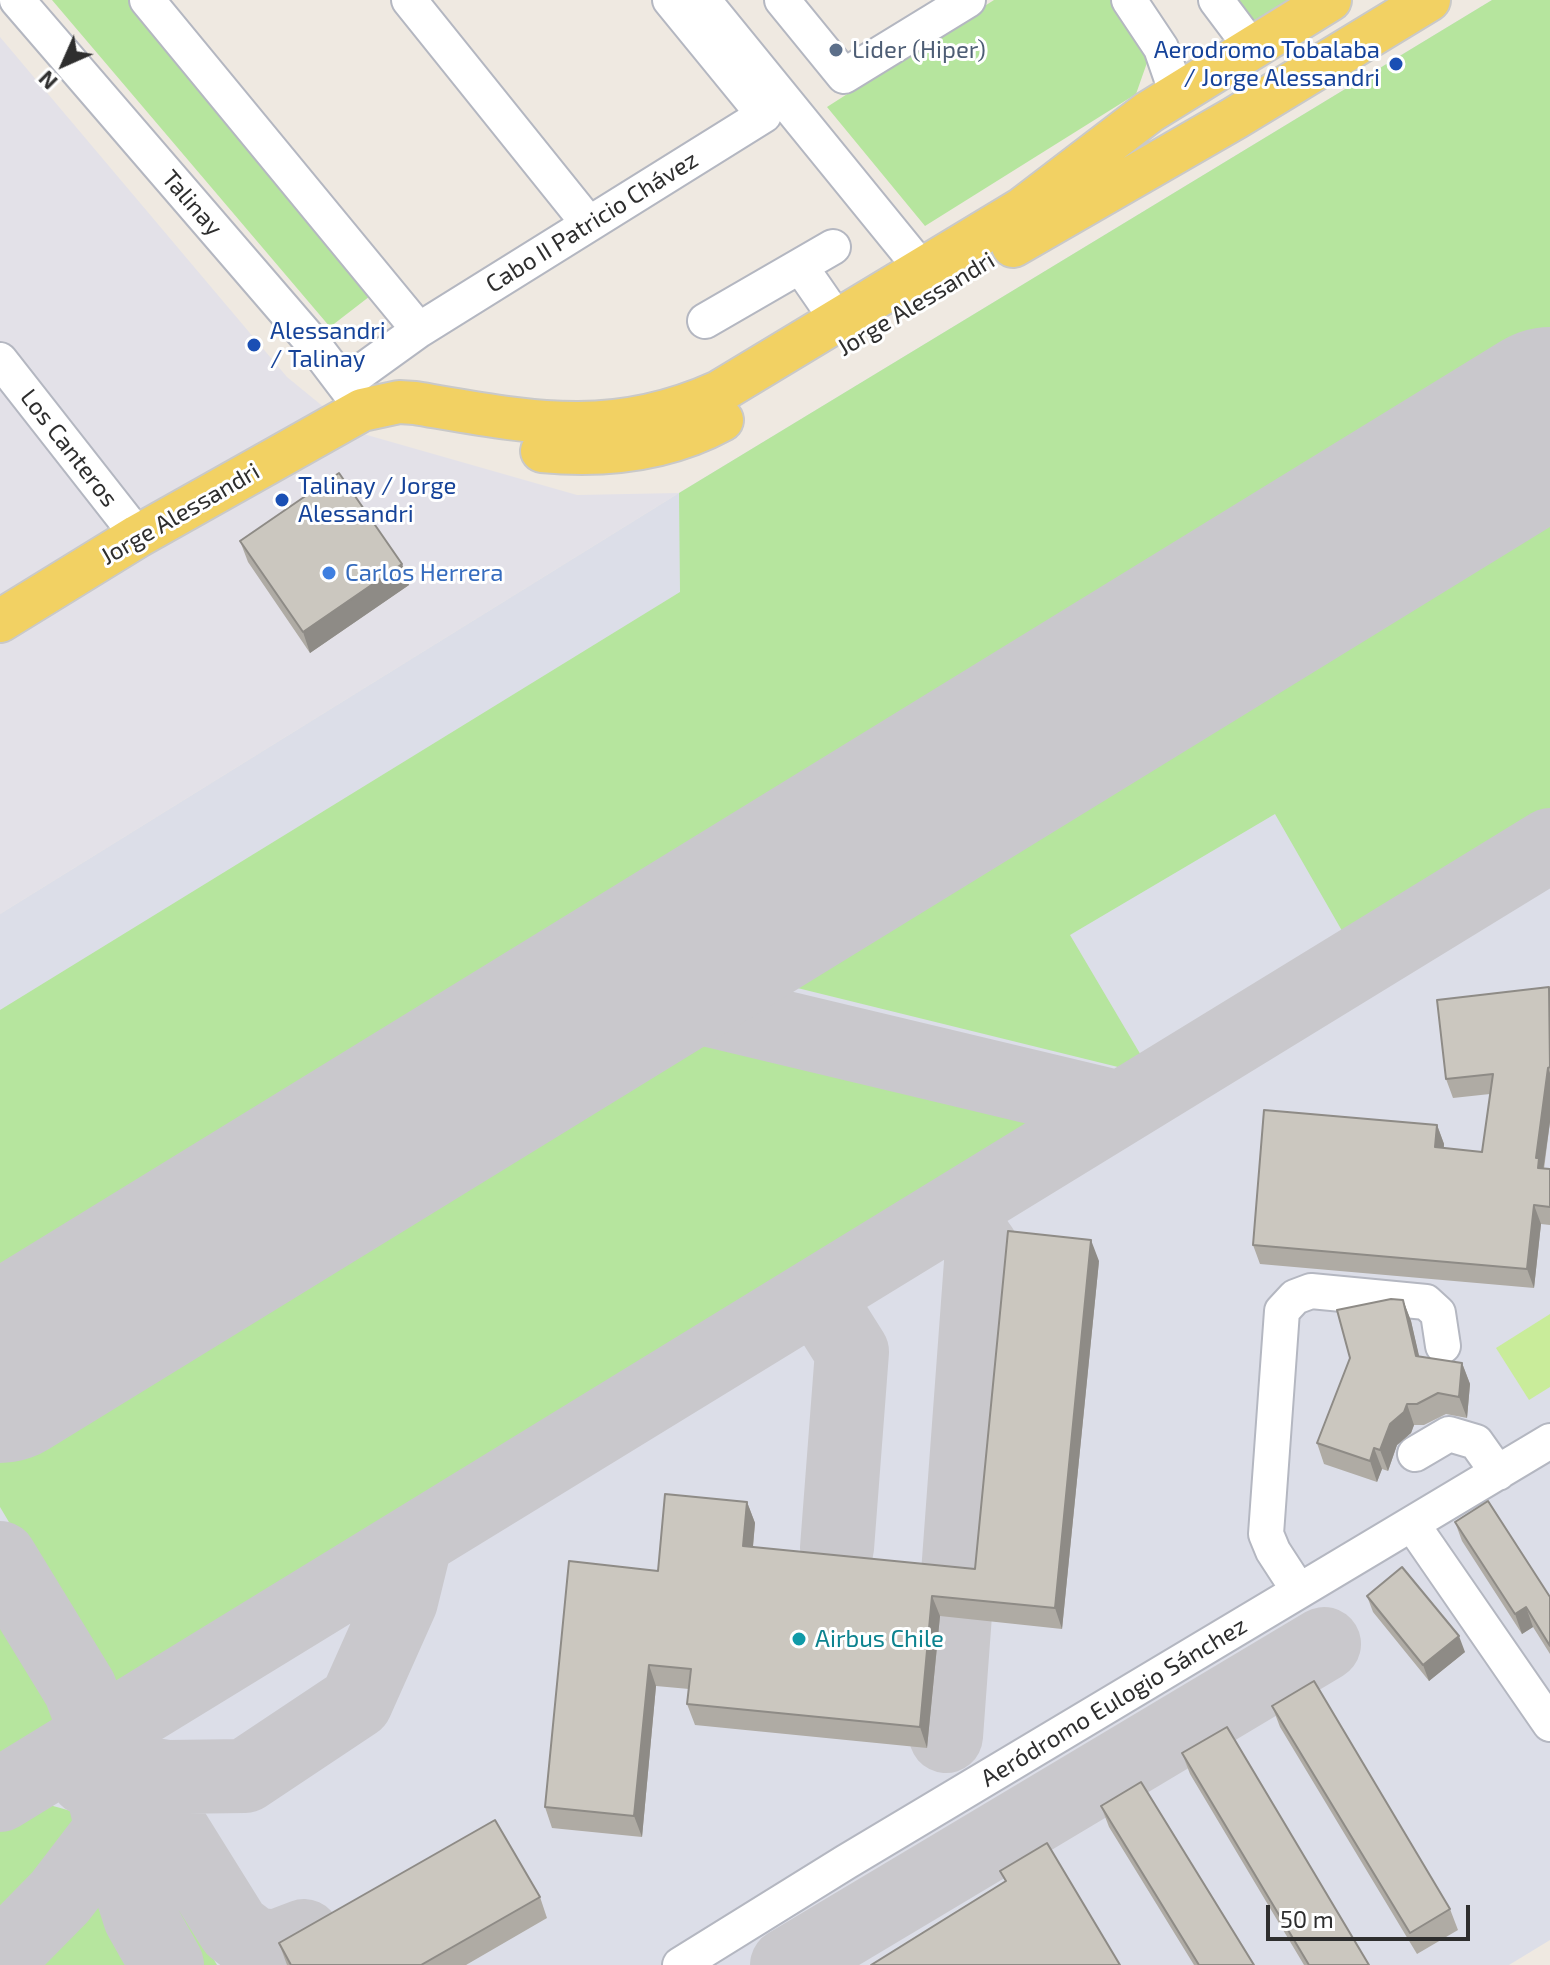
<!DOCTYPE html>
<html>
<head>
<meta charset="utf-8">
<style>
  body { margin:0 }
  #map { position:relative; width:1550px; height:1965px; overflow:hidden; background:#efe9e1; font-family:"Exo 2",sans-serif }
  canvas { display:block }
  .north { position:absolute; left:24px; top:24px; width:80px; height:80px; -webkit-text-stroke:6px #fff; paint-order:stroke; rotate:225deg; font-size:22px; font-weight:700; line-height:32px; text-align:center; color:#2e2e2e }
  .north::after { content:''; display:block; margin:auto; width:28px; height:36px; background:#2e2e2e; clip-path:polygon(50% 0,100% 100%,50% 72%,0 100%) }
  .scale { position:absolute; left:1266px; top:1905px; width:204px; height:36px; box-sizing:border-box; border:4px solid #2e2e2e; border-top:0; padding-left:10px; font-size:24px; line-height:28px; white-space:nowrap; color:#2e2e2e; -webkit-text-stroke:6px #fff; paint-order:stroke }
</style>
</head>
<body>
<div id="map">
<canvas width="1550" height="1965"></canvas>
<div class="north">N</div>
<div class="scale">50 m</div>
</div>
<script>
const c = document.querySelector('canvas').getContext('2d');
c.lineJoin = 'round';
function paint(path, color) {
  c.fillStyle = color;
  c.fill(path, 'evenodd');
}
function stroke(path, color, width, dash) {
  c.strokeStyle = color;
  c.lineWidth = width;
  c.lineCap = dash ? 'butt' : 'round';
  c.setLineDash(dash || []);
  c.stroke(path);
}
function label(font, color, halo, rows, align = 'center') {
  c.font = font + ' "Exo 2",sans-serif';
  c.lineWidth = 6;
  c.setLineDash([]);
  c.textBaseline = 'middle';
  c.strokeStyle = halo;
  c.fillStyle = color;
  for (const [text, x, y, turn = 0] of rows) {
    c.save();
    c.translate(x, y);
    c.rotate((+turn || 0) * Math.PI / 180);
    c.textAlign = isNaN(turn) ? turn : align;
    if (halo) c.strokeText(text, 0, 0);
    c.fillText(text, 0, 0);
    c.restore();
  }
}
const industrial = new Path2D(`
  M0 37 287 377 353 431 577 495 679 493 0 914Z`);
const airport = new Path2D(`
  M1492 0H1550V1940L1509 1965H0V914L679 493Z`);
const green = new Path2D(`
  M52 0H131L374 293 330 327Z
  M994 0H1112L1149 57 1136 94 925 226 827 107Z
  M1222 0H1293L1243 30Z
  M1492 0H1550V330L0 1280V1010L680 592 679 493Z
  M1550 476V811L1345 936 1275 814 1070 935 1142 1057 1118 1067 773 982 762 970 761 960Z
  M721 1028 1025 1096 1038 1107 1040 1127 372 1533 116 1702 0 1507V1441L348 1223 638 1038Z
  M0 1612 66 1723 61 1744 0 1775Z
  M46 1804 71 1811 83 1828 50 1888 0 1936V1816L12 1809Z
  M151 1852 217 1965H195L151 1892Z
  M103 1868 144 1965H9Z`);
const pitch = new Path2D(`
  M1550 1314V1387L1529 1400 1496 1348Z`);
const taxiway = new Path2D(`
  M622 989 1120 1108
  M816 1295 852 1352 837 1548
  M0 1558 80 1689 98 1736 97 1766 112 1829 140 1917 167 1965
  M946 1736 982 1249 955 1211
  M58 1760 168 1777 245 1776 356 1702 401 1601 416 1540
  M87 1779 130 1790 158 1807 234 1929 254 1944 275 1947 304 1936
  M0 1795 1550 845
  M0 1958 60 1897 112 1829
  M787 1965 1324 1644`);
const runway = new Path2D(`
  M0 1371 1550 419`);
const minor = new Path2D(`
  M17 0 311 341 358 403
  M147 0 419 330
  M409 0 589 224
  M703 0 922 269
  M782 0 844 76 968 0
  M1129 0 1161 48 1177 94
  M1216 0 1252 48
  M800 266 838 321
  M705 321 833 247
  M0 360 138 536
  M344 384 419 330 764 115 670 0
  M1415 1454 1449 1434 1476 1442 1498 1473
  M1412 1524 1550 1724
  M1299 1591 1273 1551 1266 1534 1282 1311 1295 1297 1311 1291 1426 1302 1438 1313 1443 1346
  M680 1965 846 1862 1550 1441`);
const major = new Path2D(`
  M1013 246 1235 118 1429 0
  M542 451C605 457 667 450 722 420
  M0 621 138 536 362 410 399 402 415 403C528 422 610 441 719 392L1022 209 1149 112 1330 0`);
const wall = new Path2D(`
  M240 541 402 564 409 585 310 653 248 562Z
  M1550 989V1122L1544 1169H1550V1225L1541 1224 1534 1288 1260 1264 1253 1245 1437 1125 1444 1144V1148L1482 1152 1490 1094 1453 1098 1446 1079Z
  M1099 1261 1062 1629 940 1616 927 1748 695 1725 687 1704 689 1689 656 1686 642 1837 552 1828 545 1807 658 1571 747 1502 755 1523 753 1547 975 1569Z
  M1403 1300 1411 1321 1419 1357 1462 1363 1470 1384 1467 1418 1446 1414 1424 1425H1414L1411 1433 1397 1445 1388 1471 1382 1469 1377 1482 1324 1464 1317 1443Z
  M1455 1522 1550 1597V1654L1533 1627 1522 1634 1462 1541Z
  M1367 1596 1465 1652 1429 1681 1373 1612Z
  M1272 1706 1450 1909 1458 1930 1417 1954 1280 1727Z
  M1182 1753 1369 1965H1304L1190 1774Z
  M1101 1806 1254 1965H1194L1109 1827Z
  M540 1897 547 1918 466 1965H287L279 1943Z`);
const shadedWall = new Path2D(`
  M402 564 409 585 310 653 303 632Z
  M1548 1068 1550 1073V1122L1543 1171 1538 1168 1536 1158Z
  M1437 1125 1444 1144 1442 1166 1435 1147Z
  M1534 1205 1541 1224 1534 1288 1527 1269Z
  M1091 1240 1099 1261 1062 1629 1055 1608Z
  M1403 1300 1411 1321 1424 1377 1416 1356Z
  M1462 1363 1470 1384 1467 1418 1459 1397Z
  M1407 1404 1414 1425 1411 1433 1397 1445 1388 1471 1380 1450 1390 1424Z
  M1374 1448 1382 1469 1377 1482 1370 1461Z
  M747 1502 755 1523 751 1567 743 1546Z
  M932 1596 940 1616 927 1748 920 1727Z
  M1526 1607 1533 1627 1522 1634 1515 1614Z
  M1459 1636 1465 1652 1429 1681 1423 1665Z
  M649 1665 656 1686 642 1837 634 1816Z`);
const building = new Path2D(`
  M339 473 402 564 303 632 240 541Z
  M1549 987 1550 1067 1548 1068 1536 1158H1539L1538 1168 1550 1169V1207L1534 1205 1527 1269 1253 1245 1264 1110 1437 1125 1435 1147 1482 1152 1493 1074 1446 1079 1437 1000Z
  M1008 1231 1091 1240 1055 1608 932 1596 920 1727 687 1704 691 1669 649 1665 634 1816 545 1807 569 1561 658 1571 665 1494 747 1502 743 1546 975 1569Z
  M1391 1299 1403 1300 1416 1356 1462 1363 1459 1397 1438 1393 1417 1404H1407L1404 1412 1390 1424 1380 1450 1374 1448 1370 1461 1317 1443 1350 1358 1337 1310Z
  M1488 1501 1550 1597V1646L1526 1607 1515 1614 1455 1522Z
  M1402 1567 1459 1636 1423 1665 1367 1596Z
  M1314 1681 1450 1909 1410 1933 1272 1706Z
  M1227 1727 1369 1965H1309L1182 1753Z
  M1141 1782 1254 1965H1199L1101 1806Z
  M495 1820 540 1897 421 1965H291L279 1943Z
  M1047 1843 1120 1965H871L1006 1881 1000 1871Z`);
const markers = [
  [836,50,8,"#5c6f8a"],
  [1396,64,8,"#1a4fb4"],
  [254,345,8,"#1a4fb4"],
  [282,500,8,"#1a4fb4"],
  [329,573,8,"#3f7fe0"],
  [799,1639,8,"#0f9aa8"]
];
const serviceNames = [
  ["Lider (Hiper)",852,50]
];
const transitNames = [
  ["Aerodromo Tobalaba",1380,50,"right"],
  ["/ Jorge Alessandri",1380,78,"right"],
  ["Alessandri",270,331],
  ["/ Talinay",270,359],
  ["Talinay / Jorge",298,486],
  ["Alessandri",298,514]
];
const streetNames = [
  ["Talinay",192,203,49],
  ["Cabo II Patricio Chávez",592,222,-32],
  ["Jorge Alessandri",916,304,-31],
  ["Los Canteros",69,448,52],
  ["Jorge Alessandri",180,514,-30],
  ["Aeródromo Eulogio Sánchez",1114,1702,-31]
];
const shopNames = [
  ["Carlos Herrera",345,573]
];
const cultureNames = [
  ["Airbus Chile",815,1639]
];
paint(industrial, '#e3e1e8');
paint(airport, '#dcdee8');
paint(green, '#b6e59e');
paint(pitch, '#c9ec9a');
stroke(taxiway, '#c9c8cc', 74);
stroke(runway, '#c9c8cc', 184);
stroke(minor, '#b4b7c1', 38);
stroke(major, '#c9c9c9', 46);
stroke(minor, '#fff', 34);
stroke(major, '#f2d163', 42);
paint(wall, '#afaba4');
paint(shadedWall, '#8e8b86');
paint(building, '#cbc7bf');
stroke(building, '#8e8b86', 2);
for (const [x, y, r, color] of markers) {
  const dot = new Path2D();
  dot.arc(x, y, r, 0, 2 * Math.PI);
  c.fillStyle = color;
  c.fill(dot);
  stroke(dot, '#fff', 3);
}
label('24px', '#4e5e75', '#fff', serviceNames, 'left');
label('24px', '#164399', '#fff', transitNames, 'left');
label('24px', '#2e2e2e', '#fff', streetNames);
label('24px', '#366cbe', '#fff', shopNames, 'left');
label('24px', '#0d838f', '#fff', cultureNames, 'left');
</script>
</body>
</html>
